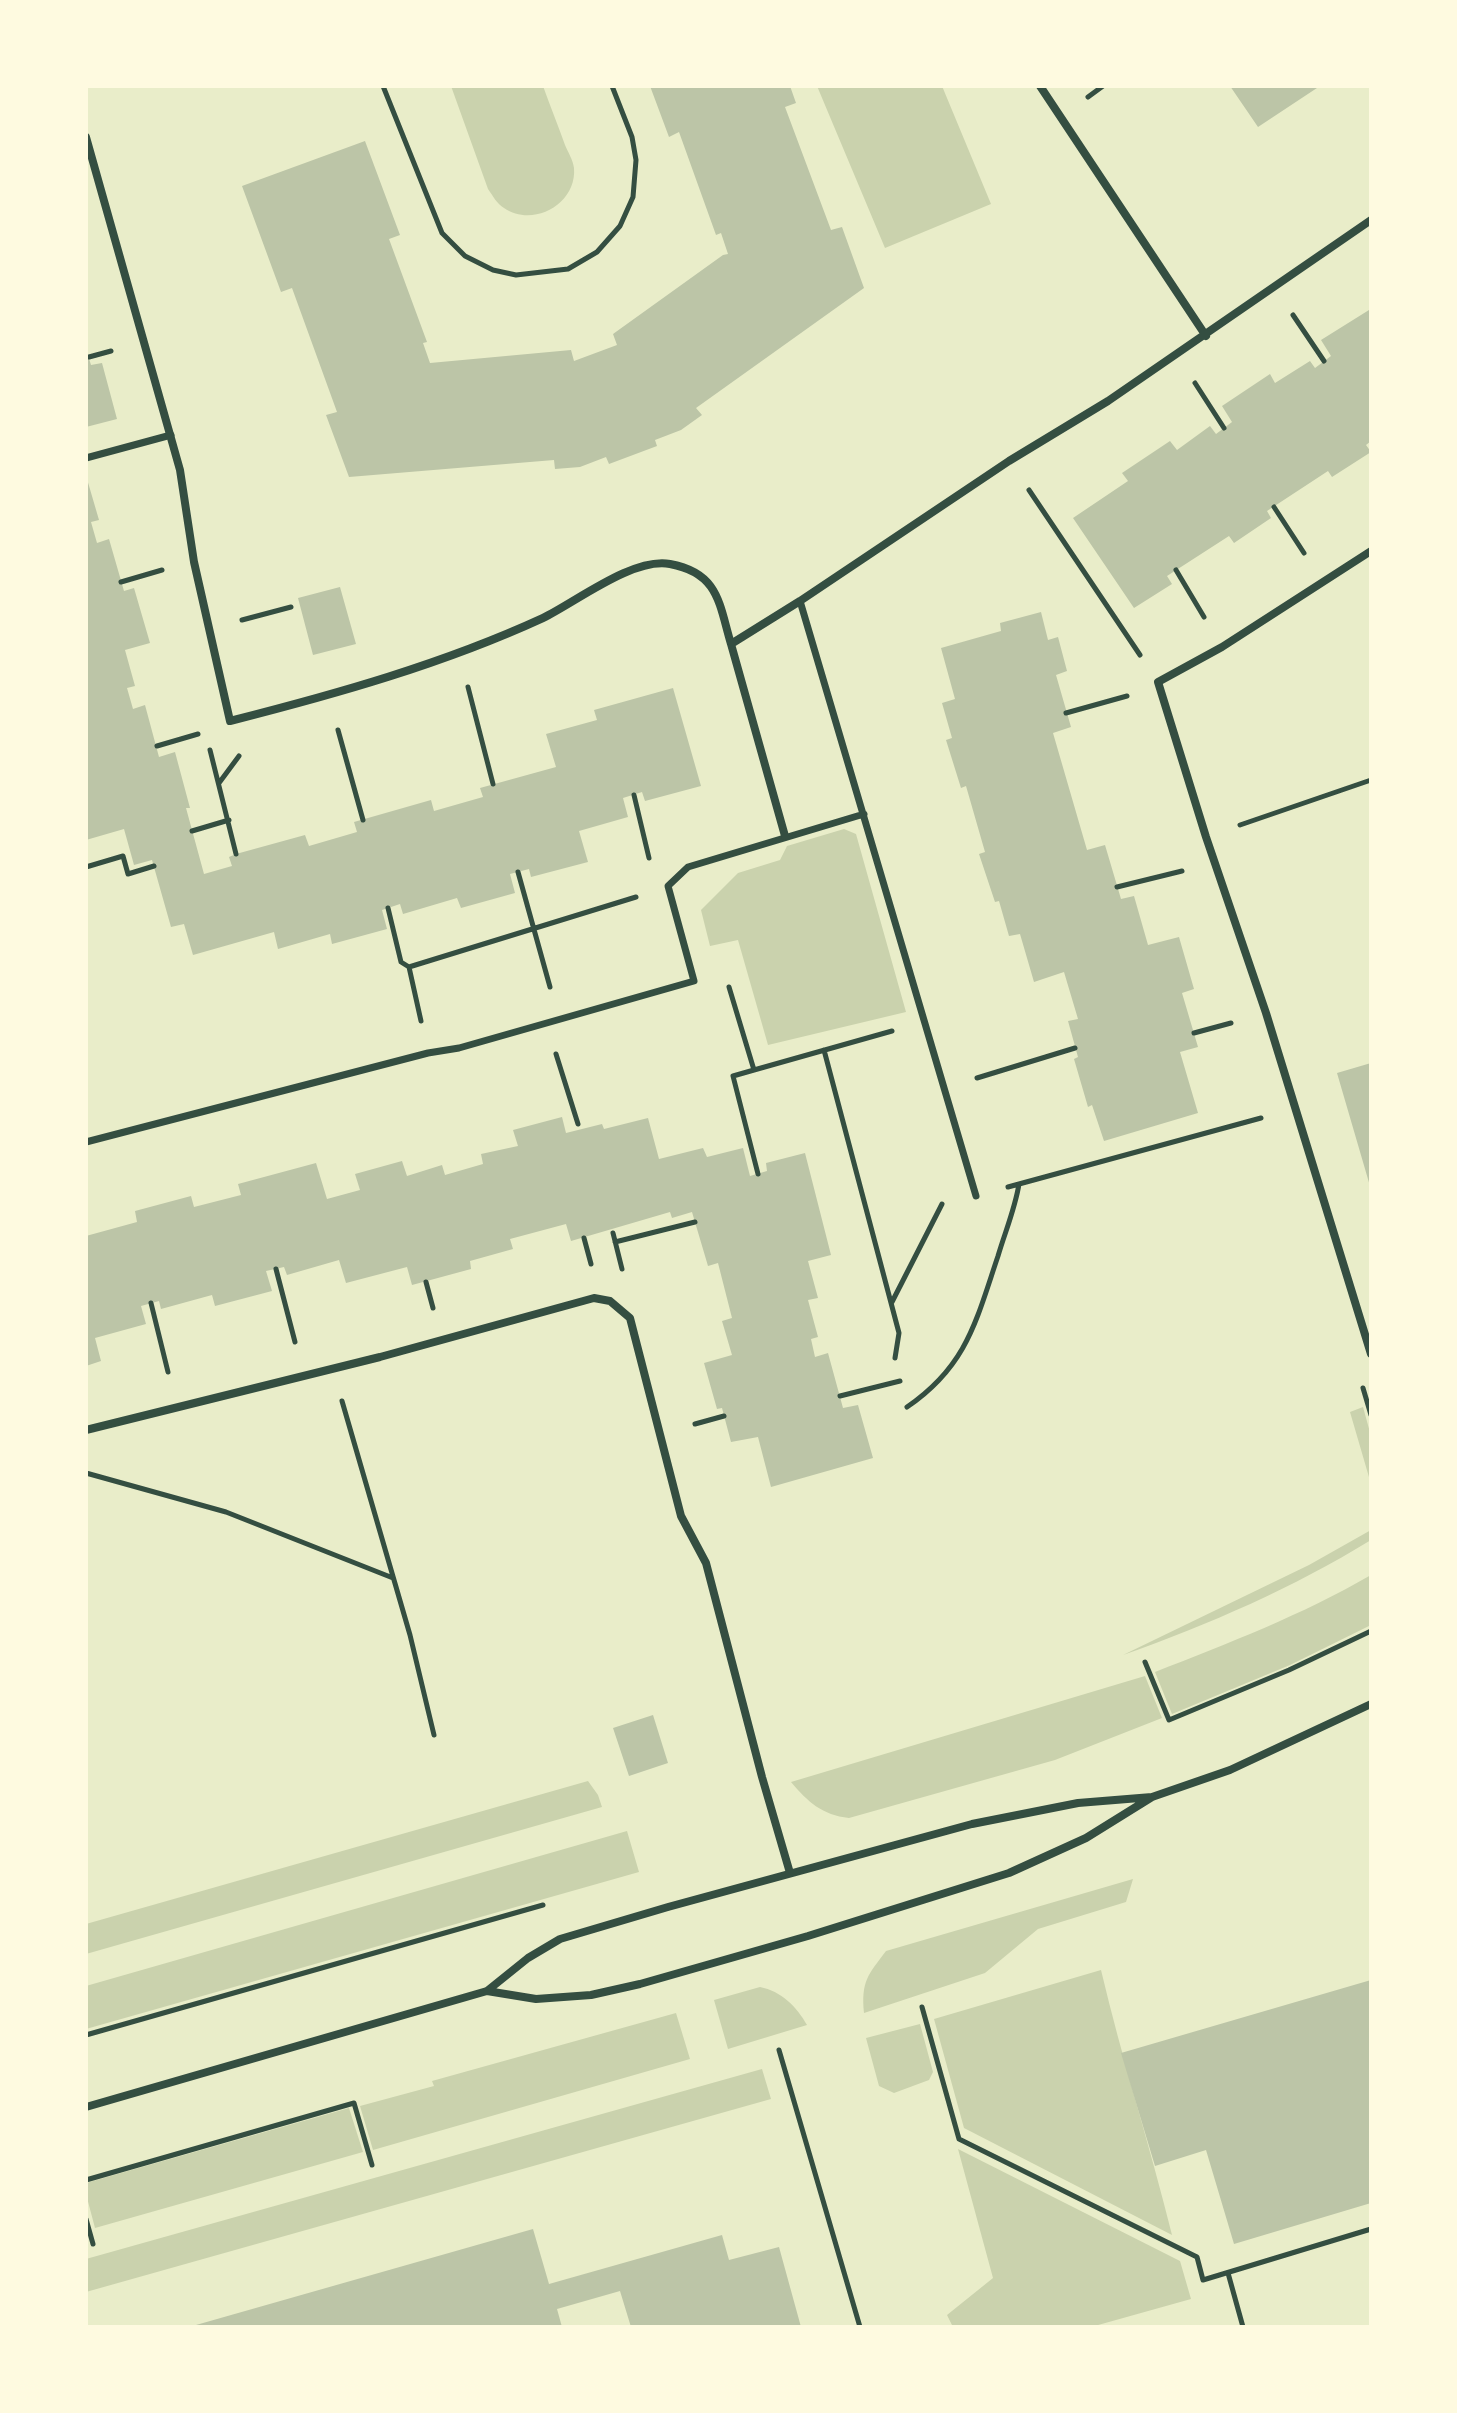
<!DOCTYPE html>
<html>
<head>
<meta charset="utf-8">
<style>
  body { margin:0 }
  #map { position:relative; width:1457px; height:2413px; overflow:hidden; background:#e9edc9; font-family:"PT Sans Narrow",sans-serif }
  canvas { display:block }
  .frame { position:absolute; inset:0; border:88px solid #fefae0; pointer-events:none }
</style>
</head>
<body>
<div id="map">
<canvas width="1457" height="2413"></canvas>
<div class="frame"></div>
</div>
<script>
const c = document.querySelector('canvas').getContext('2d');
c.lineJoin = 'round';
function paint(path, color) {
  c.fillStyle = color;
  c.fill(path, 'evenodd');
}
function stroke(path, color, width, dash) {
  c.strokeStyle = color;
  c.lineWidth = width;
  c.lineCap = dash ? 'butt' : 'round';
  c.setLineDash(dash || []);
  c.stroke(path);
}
const green = new Path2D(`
  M451 86H543C550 106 558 125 565 145 568 152 573 160 574 168 577 204 533 228 504 208 497 204 493 196 488 189Z
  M817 86H942L991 204 885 248Z
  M844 829 856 834 906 1012 768 1045 738 940 710 946 701 910 738 873 780 860 787 846Z
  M1363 1407 1371 1436V1484L1350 1412Z
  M1371 1530V1540C1293 1588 1210 1624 1123 1655L1309 1565Z
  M1371 1575V1625L1290 1665 1172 1714 1155 1672C1229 1643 1302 1615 1371 1575Z
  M1145 1676 1162 1718 1055 1760 849 1818C822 1815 808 1802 791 1782Z
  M588 1781 598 1795 602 1807 86 1954V1924Z
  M627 1831 639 1872 86 2029V1986Z
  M1133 1879 1126 1902 1038 1929 985 1973 864 2013C861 1981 868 1975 886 1951Z
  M1101 1970C1122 2059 1150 2146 1172 2235L964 2128 934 2019Z
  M760 1987C781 1991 797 2007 807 2025L728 2049 714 2000Z
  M676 2013 690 2059 373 2150 360 2106 434 2086 432 2081Z
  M920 2024 933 2072 929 2080 894 2093 879 2086 866 2038Z
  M762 2069 771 2099 86 2292V2259Z
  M349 2108 363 2152 95 2228 86 2194V2183Z
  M958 2149 1180 2261 1191 2299 1091 2327H953L947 2315 993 2278Z`);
const building = new Path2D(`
  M650 86H790L796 103 785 107 831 230 842 227 864 288 696 408 702 415 681 430 655 440 657 446 609 464 606 457 580 467 555 469 554 460 349 477 326 415 337 412 292 288 281 292 242 186 365 141 400 235 389 239 427 342 423 343 430 363 571 350 574 361 617 345 613 334 723 255 728 254 721 233 716 235 679 132 669 137Z
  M1230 86H1320L1258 127Z
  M1369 310 1371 313V441L1366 445 1371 452 1332 477 1328 471 1267 511 1271 518 1234 543 1229 536 1167 576 1172 584 1134 608 1073 518 1128 481 1122 473 1170 441 1177 450 1210 426 1216 434 1232 422 1222 406 1270 374 1275 383 1310 361 1315 368 1331 356 1321 340Z
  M86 349 91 365 102 363 117 419 86 427Z
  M87 479 99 520 91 522 97 543 109 539 124 591 134 588 150 643 125 650 135 686 127 688 133 709 145 705 159 757 175 752 190 808H186L204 874 232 866 229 857 236 854 305 835 309 846 357 832 354 822 431 800 434 811 483 797 480 788 556 767 546 734 597 720 594 710 673 688 701 786 645 801 642 792 623 798 628 817 579 831 588 862 531 877 529 869 510 874 515 893 461 908 457 898 403 914 400 904 382 910 387 929 332 944 330 934 278 949 274 932 193 955 184 924 171 927 152 860 134 865 124 829 86 840Z
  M340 587 356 644 313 655 298 598Z
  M1041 612 1048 640 1058 637 1067 671 1056 675 1071 727 1053 733 1087 850 1105 845 1121 899 1134 896 1148 945 1179 937 1194 989 1182 993 1198 1047 1180 1052 1198 1113 1104 1141 1092 1105 1088 1107 1074 1059 1078 1057 1068 1021 1078 1019 1064 972 1034 982 1020 934 1009 936 999 901 995 902 979 854 985 852 966 786 961 788 946 740 952 738 942 703 955 699 941 648 1001 631 1000 623Z
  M1371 1063V1186H1370L1337 1073Z
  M562 1117 566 1133 602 1124 604 1129 648 1118 659 1159 703 1148 707 1157 743 1148 750 1176 767 1171 766 1163 805 1153 831 1255 808 1261 818 1298 808 1300 818 1337 811 1339 815 1357 828 1353 843 1408 858 1405 873 1458 771 1487 758 1437 731 1442 722 1408 717 1409 704 1363 732 1355 722 1321 732 1318 718 1263 708 1266 692 1212 672 1218 670 1212 571 1241 566 1224 510 1239 513 1249 470 1261 471 1269 412 1285 407 1267 346 1283 339 1260 287 1275 284 1267 266 1271 272 1291 215 1306 212 1295 161 1309 159 1301 141 1306 146 1324 95 1338 101 1361 86 1366V1236L137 1222 135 1211 191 1196 194 1207 241 1195 238 1184 316 1163 327 1199 360 1190 355 1174 402 1161 407 1176 442 1165 445 1175 483 1164 481 1154 518 1146 513 1130Z
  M653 1715 668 1763 629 1776 613 1728Z
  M1371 1980V2203L1234 2244 1206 2150 1155 2166 1121 2053Z
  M533 2229 549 2284 722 2235 729 2260 779 2247 801 2327H631L620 2291 557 2309 562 2327H189Z`);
const path = new Path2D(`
  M383 86 442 233 465 256 493 270 516 275 568 269 597 252 620 226 633 197 636 160 632 137 612 86
  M1088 97 1103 86
  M1293 315 1324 361
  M89 357 111 351
  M1195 383 1224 428
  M1029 490 1140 655
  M1274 507 1304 553
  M1176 570 1204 617
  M121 582 162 570
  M242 620 291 607
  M468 687 493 784
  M1066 713 1127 696
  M338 730 363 820
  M157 746 198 734
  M210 750 236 854
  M219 783 239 756
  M634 795 649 858
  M1240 825 1371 780
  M192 831 229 820
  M86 867 123 856 128 874 154 866
  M518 872 550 987
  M1117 887 1182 871
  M388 908 401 962 409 967
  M729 987 754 1070 892 1031
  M421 1021 409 967 636 897
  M1194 1033 1231 1023
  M824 1050 899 1333 895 1358
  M556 1054 578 1124
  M754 1070 733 1076 758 1174
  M977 1078 1075 1048
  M1008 1187 1261 1118
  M613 1233 622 1269
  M584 1238 591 1264
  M615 1242 695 1222
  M276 1269 295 1342
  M426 1282 433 1308
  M892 1302 942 1204
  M151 1303 168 1372
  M1363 1388 1371 1415
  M840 1396 900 1381
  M342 1401 410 1635 434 1735
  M907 1407C967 1366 976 1321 998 1256 1005 1232 1015 1209 1019 1184
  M695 1424 724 1416
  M86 1473 226 1512 393 1578
  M1145 1662 1169 1720 1289 1670 1371 1631
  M922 2007 959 2139 1197 2257 1203 2280 1371 2229
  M86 2035 543 1905
  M779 2050 860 2327
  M86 2180 354 2103 372 2165
  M86 2219 93 2244
  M1228 2273 1243 2327`);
const pedestrian = new Path2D(`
  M86 458 171 435
  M800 601 976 1196
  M86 1142 428 1053 459 1048 694 981 668 886 688 867 864 814`);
const minor = new Path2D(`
  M1040 86 1206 336
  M86 137 180 470 194 562 230 721C336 694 443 664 543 618 576 602 633 557 670 564 719 573 719 604 731 644
  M1371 551 1222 647 1158 682 1206 837 1266 1013 1371 1354
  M785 836 731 644 800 601 1009 461 1108 401 1371 220
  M86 1430 380 1357 594 1298 610 1301 630 1318 681 1516 706 1563 762 1777 790 1873
  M487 1991 536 1999 591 1995 640 1984 808 1936 1009 1873 1086 1838 1152 1797 1230 1770 1371 1704
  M86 2107 487 1991 528 1958 560 1939 668 1907 972 1824 1078 1803 1152 1797`);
paint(green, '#cad2ad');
paint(building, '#bcc5a7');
stroke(path, '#344e41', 5);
stroke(pedestrian, '#344e41', 7);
stroke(minor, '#344e41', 8);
</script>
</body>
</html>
